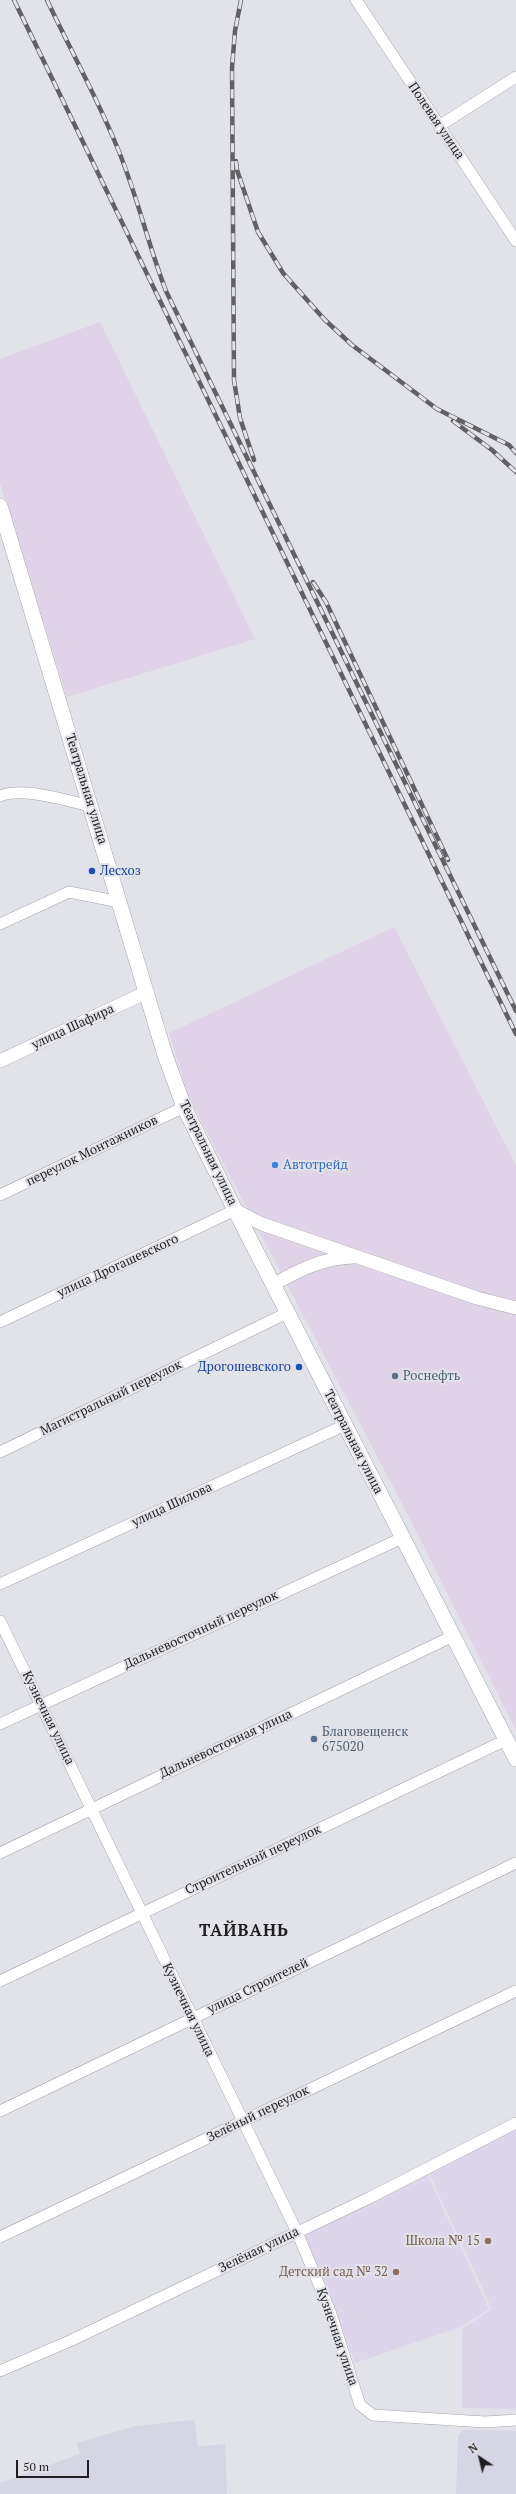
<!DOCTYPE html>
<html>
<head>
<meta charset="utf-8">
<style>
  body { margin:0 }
  #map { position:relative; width:516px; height:2494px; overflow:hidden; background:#e2e2e9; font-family:"PT Serif",serif }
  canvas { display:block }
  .north { position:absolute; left:460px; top:2438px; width:40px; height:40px; -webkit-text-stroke:3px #e2e2e9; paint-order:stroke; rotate:325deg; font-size:11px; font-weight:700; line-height:16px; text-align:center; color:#1f1f21 }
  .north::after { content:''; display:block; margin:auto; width:14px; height:18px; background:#1f1f21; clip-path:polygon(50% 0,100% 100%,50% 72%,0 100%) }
  .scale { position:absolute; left:16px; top:2460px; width:73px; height:18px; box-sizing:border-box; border:2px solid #1f1f21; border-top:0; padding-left:5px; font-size:12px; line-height:14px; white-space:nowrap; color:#1f1f21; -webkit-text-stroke:3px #e2e2e9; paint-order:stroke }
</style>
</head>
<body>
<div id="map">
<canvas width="516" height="2494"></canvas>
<div class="north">N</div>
<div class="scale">50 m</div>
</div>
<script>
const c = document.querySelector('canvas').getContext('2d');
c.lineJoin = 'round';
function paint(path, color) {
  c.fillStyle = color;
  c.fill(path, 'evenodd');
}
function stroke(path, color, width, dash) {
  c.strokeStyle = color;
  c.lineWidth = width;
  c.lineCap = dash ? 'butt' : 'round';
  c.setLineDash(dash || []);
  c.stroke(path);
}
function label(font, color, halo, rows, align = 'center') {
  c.font = font + ' "PT Serif",serif';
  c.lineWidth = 4;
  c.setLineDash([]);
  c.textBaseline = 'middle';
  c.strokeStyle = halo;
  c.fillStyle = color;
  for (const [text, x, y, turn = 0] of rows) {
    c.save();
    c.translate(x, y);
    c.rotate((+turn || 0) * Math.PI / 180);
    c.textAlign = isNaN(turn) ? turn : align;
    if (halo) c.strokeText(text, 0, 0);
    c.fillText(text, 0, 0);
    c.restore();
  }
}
const commercial = new Path2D(`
  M100 322 255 639 67 697 0 483V359Z
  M394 927 516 1165V1730L408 1515 188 1096 169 1033Z`);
const built = new Path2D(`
  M194 2420 198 2447 225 2444 227 2494H0V2483L80 2454 77 2443 136 2426Z
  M463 2430 516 2431V2494H456L458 2435Z`);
const education = new Path2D(`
  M516 2129V2409L462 2408V2329L492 2309 429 2173Z
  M427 2174 489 2309 458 2328 355 2363 305 2234Z`);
const minor = new Path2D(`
  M356 0 516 241
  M439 126 516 77
  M0 796C22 786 67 801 91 806
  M0 924 69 892 120 902
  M0 1195 184 1107
  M0 1322 235 1210
  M0 1452 287 1313
  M0 1584 345 1425
  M0 1621 297 2232 330 2311 360 2405 373 2415 485 2422 516 2420
  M0 1724 402 1538
  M0 1853 453 1636
  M0 1981 506 1740
  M0 2111 516 1863
  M0 2237 516 1991
  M0 2371 72 2340 369 2198 516 2123`);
const tertiary = new Path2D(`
  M0 1061 147 992
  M235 1210 262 1224 477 1298 516 1308
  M273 1285C298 1270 323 1258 353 1257`);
const secondary = new Path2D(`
  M0 506 165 1055 184 1107 235 1210 516 1759`);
const rail = new Path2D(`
  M14 0 516 1034
  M47 0C69 47 95 94 115 142 136 190 147 242 166 291L516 1011
  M241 0 235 31 232 68 234 380 240 418 254 460
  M236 161 237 170 258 232 283 273 324 319 352 345 437 409 509 445 516 453
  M453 421 492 450 516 472
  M313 582 326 602 448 860`);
const markers = [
  [92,871,4,"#1a4fb4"],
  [275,1165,4,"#3f7fe0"],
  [299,1367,4,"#1a4fb4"],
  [395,1376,4,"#5c6f8a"],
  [314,1739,4,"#5c6f8a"],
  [488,2241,4,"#8d6e63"],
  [396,2272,4,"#8d6e63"]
];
const streetNames = [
  ["Полевая улица",436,121,56],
  ["Театральная улица",86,789,73],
  ["улица Шафира",73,1027,-25],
  ["переулок Монтажников",92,1151,-26],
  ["Театральная улица",208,1153,64],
  ["улица Дрогашевского",118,1266,-25],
  ["Магистральный переулок",111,1398,-26],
  ["Театральная улица",353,1442,63],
  ["улица Шилова",172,1505,-25],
  ["Дальневосточный переулок",201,1630,-25],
  ["Кузнечная улица",48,1718,64],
  ["Дальневосточная улица",226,1744,-25],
  ["Строительный переулок",253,1860,-25],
  ["улица Строителей",258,1986,-26],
  ["Кузнечная улица",188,2010,64],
  ["Зелёный переулок",258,2114,-26],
  ["Зелёная улица",259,2250,-26],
  ["Кузнечная улица",337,2337,71]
];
const transitNames = [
  ["Лесхоз",100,871],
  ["Дрогошевского",291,1367,"right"]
];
const shopNames = [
  ["Автотрейд",283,1165]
];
const serviceNames = [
  ["Роснефть",403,1376],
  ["Благовещенск",322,1732],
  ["675020",322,1747]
];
const educationNames = [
  ["Школа № 15",480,2241],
  ["Детский сад № 32",388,2272]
];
const districtNames = [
  ["ТАЙВАНЬ",244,1931]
];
paint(commercial, '#e1d3e7');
paint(built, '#d5d5e3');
paint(education, '#ddd5ea');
stroke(minor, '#a3a4aa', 12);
stroke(tertiary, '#a3a4aa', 14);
stroke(secondary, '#a3a4aa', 16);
stroke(minor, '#fff', 11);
stroke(tertiary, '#fff', 13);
stroke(secondary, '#fff', 15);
stroke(rail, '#616165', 4.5);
stroke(rail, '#e2e2e9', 3, [9]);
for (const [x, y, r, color] of markers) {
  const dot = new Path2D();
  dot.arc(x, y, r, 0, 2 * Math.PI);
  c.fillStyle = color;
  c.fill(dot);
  stroke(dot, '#e2e2e9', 1.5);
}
label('13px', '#1f1f21', '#e2e2e9', streetNames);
label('13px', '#164399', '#e2e2e9', transitNames, 'left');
label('13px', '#366cbe', '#e2e2e9', shopNames, 'left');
label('13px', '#4e5e75', '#e2e2e9', serviceNames, 'left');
label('13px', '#785e54', '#e2e2e9', educationNames, 'right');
c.letterSpacing = '1px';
label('bold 17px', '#1f1f21', '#e2e2e9', districtNames);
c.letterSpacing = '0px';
</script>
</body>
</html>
